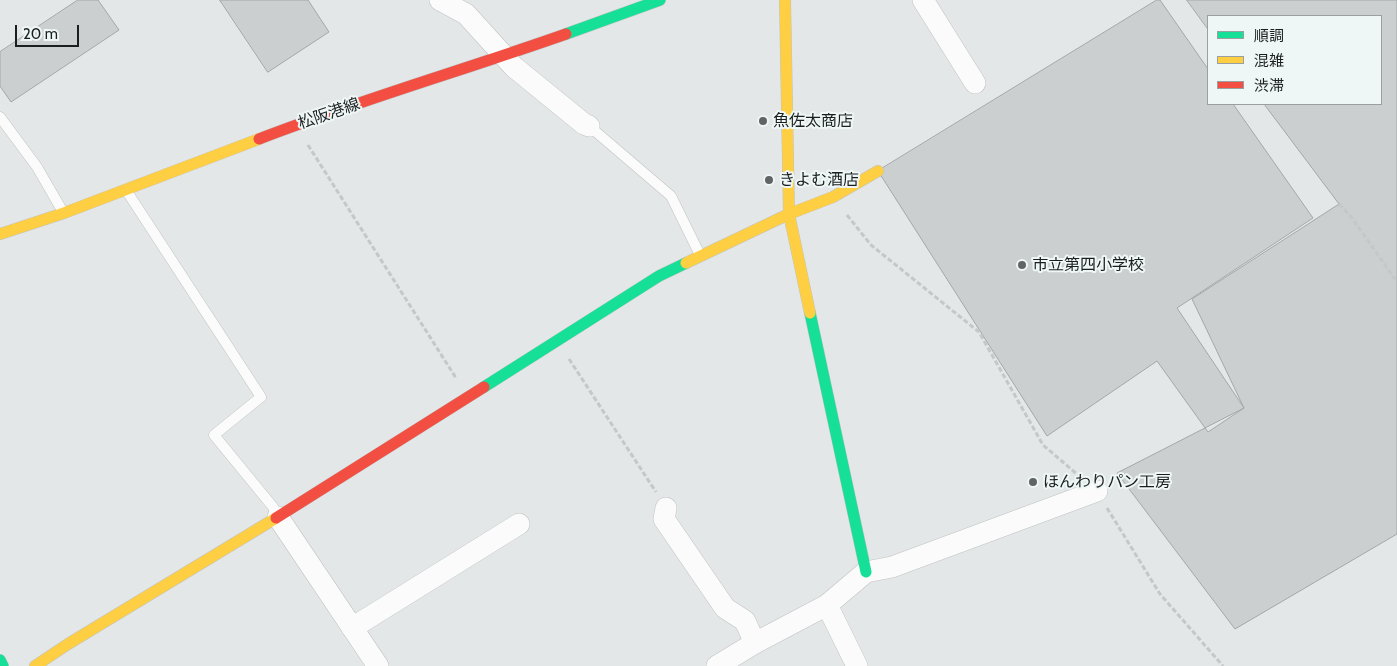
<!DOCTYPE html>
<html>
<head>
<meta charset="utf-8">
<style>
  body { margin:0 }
  #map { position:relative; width:1397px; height:666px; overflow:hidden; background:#e3e7e7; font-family:Cabin,"Noto Sans JP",sans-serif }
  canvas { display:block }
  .legend { position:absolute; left:1207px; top:15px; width:175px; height:90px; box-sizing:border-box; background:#eef6f6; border:1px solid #9aa0a0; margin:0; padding:6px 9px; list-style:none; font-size:15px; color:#1b1e1e }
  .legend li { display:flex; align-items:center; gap:10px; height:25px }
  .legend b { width:25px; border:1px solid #9aa0a0 }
  .scale { position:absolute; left:15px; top:25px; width:64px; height:22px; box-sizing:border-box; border:2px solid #1b1e1e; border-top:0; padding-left:6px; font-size:15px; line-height:18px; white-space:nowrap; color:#1b1e1e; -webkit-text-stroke:4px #eef6f6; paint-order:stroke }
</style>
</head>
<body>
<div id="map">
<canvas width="1397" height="666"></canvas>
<ul class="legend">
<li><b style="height:6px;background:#16e098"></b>順調</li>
<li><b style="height:6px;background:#ffcf43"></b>混雑</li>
<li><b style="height:6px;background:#f24e42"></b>渋滞</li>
</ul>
<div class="scale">20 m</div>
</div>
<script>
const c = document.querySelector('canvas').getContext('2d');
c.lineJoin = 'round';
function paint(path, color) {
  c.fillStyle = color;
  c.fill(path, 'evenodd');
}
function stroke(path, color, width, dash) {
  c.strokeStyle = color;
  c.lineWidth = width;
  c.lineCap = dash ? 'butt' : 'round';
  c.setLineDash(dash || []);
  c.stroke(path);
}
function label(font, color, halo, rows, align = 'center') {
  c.font = font + ' Cabin,"Noto Sans JP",sans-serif';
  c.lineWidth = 4;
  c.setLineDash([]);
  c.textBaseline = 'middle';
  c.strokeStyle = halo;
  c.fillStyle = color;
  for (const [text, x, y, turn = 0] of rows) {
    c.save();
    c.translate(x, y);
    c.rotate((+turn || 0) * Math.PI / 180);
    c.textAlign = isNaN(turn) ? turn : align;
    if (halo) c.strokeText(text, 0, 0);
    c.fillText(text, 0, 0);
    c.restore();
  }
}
const building = new Path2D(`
  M78 0H98L119 30 11 102 0 86V52Z
  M220 0H308L329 32 268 72Z
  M1157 0H1160L1208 69V104H1233L1313 218 1177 308 1244 408 1208 432 1157 361 1047 436 878 171Z
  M1187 0H1397V534L1235 629 1117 473 1244 408 1192 299 1339 204 1264 104H1381V16H1208V29Z`);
const path = new Path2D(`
  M308 145 456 378
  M1339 204 1352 218 1397 282
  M847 215 871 245 979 332 1043 445 1078 475
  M569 359 656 492
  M1107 508 1160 594 1223 666`);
const lane = new Path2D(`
  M0 117 37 167 63 212
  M589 126 671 196 700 255
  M126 190 261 397 214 435 273 507 277 516`);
const street = new Path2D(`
  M440 0 466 14 514 67 584 124 589 126
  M923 0 975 83
  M666 508 664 519 725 608 745 621 755 643
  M278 517 378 666
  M827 605 857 666
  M352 628 519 524
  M717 666 755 643 827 605 866 572 892 567 1097 491`);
const fast = new Path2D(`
  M566 34 660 0
  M810 313 866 572
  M484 387 659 276 686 263
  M0 660 3 666`);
const slow = new Path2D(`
  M785 0 789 214 810 313
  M0 234 64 213 259 139
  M686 263 789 214 833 197 878 171
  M35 666 68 644 276 518`);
const jam = new Path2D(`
  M259 139C360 100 464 70 566 34
  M276 518 484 387`);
const markers = [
  [763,121,5,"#616464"],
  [769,180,5,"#616464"],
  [1022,265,5,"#616464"],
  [1033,482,5,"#616464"]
];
const streetNames = [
  ["松阪港線",329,114,-19]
];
const poiNames = [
  ["魚佐太商店",773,121],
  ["きよむ酒店",779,180],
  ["市立第四小学校",1032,265],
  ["ほんわりパン工房",1043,482]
];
paint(building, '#cccfcf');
stroke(building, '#a4a7a7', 1);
stroke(lane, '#c0c2c2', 11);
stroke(street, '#c0c2c2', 22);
stroke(fast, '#c0c2c2', 12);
stroke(slow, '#c0c2c2', 12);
stroke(jam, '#c0c2c2', 12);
stroke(path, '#c6c7c7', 3, [5, 2.5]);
stroke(lane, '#fbfbfb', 10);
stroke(street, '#fbfbfb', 21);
stroke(fast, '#16e098', 11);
stroke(slow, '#ffcf43', 11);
stroke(jam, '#f24e42', 11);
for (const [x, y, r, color] of markers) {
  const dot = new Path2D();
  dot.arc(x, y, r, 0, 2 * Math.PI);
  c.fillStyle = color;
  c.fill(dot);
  stroke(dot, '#eef6f6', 2);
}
label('16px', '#1b1e1e', '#eef6f6', streetNames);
label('16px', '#1b1e1e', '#eef6f6', poiNames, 'left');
</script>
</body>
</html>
